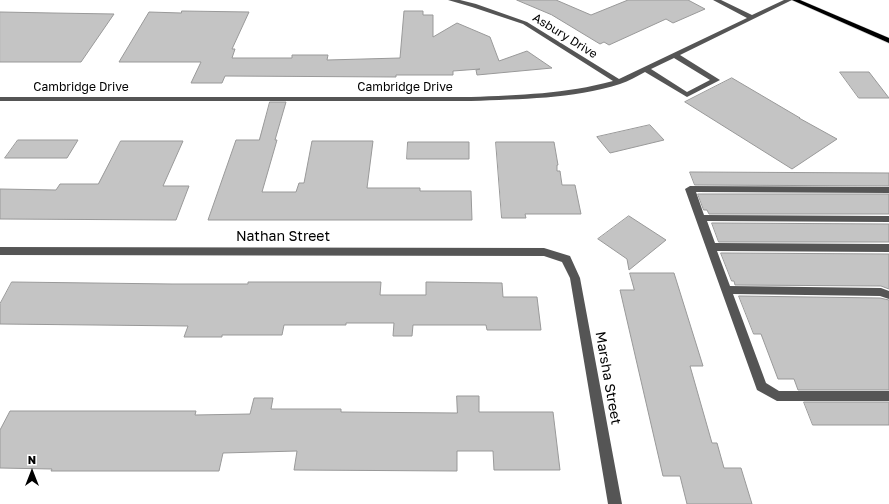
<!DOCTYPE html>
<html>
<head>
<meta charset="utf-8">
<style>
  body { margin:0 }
  #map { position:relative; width:889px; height:504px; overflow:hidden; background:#fff; font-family:"Golos Text",sans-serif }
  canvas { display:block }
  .north { position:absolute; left:12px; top:452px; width:40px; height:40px; -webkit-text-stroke:3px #fff; paint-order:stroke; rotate:0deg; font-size:11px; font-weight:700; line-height:16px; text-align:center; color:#000 }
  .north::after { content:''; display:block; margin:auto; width:14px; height:18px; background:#000; clip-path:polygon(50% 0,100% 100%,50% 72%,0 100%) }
</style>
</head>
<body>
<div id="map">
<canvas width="889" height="504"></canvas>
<div class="north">N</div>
</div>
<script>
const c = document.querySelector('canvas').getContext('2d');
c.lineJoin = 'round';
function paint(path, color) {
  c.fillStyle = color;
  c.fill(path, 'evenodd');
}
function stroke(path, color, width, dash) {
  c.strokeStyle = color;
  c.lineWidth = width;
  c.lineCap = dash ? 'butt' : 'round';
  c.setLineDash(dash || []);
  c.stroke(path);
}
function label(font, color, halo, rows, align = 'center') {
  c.font = font + ' "Golos Text",sans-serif';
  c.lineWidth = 3.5;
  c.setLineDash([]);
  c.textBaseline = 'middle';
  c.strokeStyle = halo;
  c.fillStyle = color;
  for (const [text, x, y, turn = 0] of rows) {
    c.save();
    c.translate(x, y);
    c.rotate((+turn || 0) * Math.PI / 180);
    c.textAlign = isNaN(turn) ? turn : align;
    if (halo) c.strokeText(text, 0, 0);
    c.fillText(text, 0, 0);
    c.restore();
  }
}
const building = new Path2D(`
  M517 0H556L591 15 628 0H688L705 9 673 23 666 19 609 45 604 42 600 44 552 15Z
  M182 11 249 12 232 49H235L232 58H292V55H328L327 60 400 58 404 11H423V15H433V37L457 23 490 37 499 61 527 51 552 68 477 75 476 70 480 69 453 71V75H396V77L225 76 222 83H191L201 62H119L149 12 181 13Z
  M0 12 53 13 114 14 81 62H0Z
  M840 72H869L889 98H859Z
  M732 78 800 118H799L837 139 792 169 685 102Z
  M270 102H286L275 140H277L262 192H296L299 183H304L312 141H373L367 188H420V191H471L472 220H208L236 140H259Z
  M650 125 664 140 610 153 597 137Z
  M18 140H78L67 158H5Z
  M121 141H183L163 186H189L176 220 0 219V189L56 190 60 184H98Z
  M408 142H469V159H407Z
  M496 142H554L558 165H557V171H560L562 185H575L581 214H525L526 218H502Z
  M690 172 889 173V186L695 185Z
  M698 194H889V214H709L707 210H704Z
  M629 216 666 240 629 270 627 259 598 239Z
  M712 223 889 224V242H719Z
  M721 253 889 254V289L881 286 735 285 734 281H732Z
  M630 273H674L703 366H690L712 443H717L724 468H741L752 504H687L680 476H663L620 290H634Z
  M12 282 172 284H248V282H381L380 295H426V282L502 283 503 297H537L541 330H487L486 325H413L412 336H393L394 323H346V325H284L282 335H222V337H184L188 326 0 324V304Z
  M739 296 880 298 889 300V390H798L794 379H778L761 334H754Z
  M457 396H479V412H553L560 470H494L493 451H457V471L294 470 297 451 223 453 219 471H51L52 469 0 468V430L10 411H196L195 415 250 414 254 398H273L271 409H341V412L457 413Z
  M804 402H889V425H813Z`);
const minor = new Path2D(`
  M448 0H460L476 4 527 22 619 79 747 18 713 0H721L752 15 784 0H792L680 55 720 80 687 97 645 72C637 76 629 81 620 84 572 99 521 99 471 101H0V97H471C520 95 565 94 613 81L523 24 472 7ZM674 58 710 80 687 92 651 69Z
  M690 186 889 187V193L696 192 704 215 889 216V222L707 221 715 243 889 244V252L717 251 730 286 881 288 889 291V299L880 296 733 294 766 383 779 391H889V401H777L757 390 685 189Z
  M0 247 544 248 570 256 580 278 622 504H608L570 278 562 262 544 256 0 255Z`);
const major = new Path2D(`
  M792 0H800L889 38V43Z`);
const farStreetnames = [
  ["Asbury Drive",565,36,32],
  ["Cambridge Drive",81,87],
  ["Cambridge Drive",405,87]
];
const streetNames = [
  ["Nathan Street",283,237],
  ["Marsha Street",608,378,80]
];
paint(building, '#c4c4c4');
stroke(building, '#999', 1);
stroke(major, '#dbdbdb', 1);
paint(minor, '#555');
paint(major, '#000');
label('12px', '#000', '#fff', farStreetnames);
label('14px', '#000', '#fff', streetNames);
</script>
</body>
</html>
